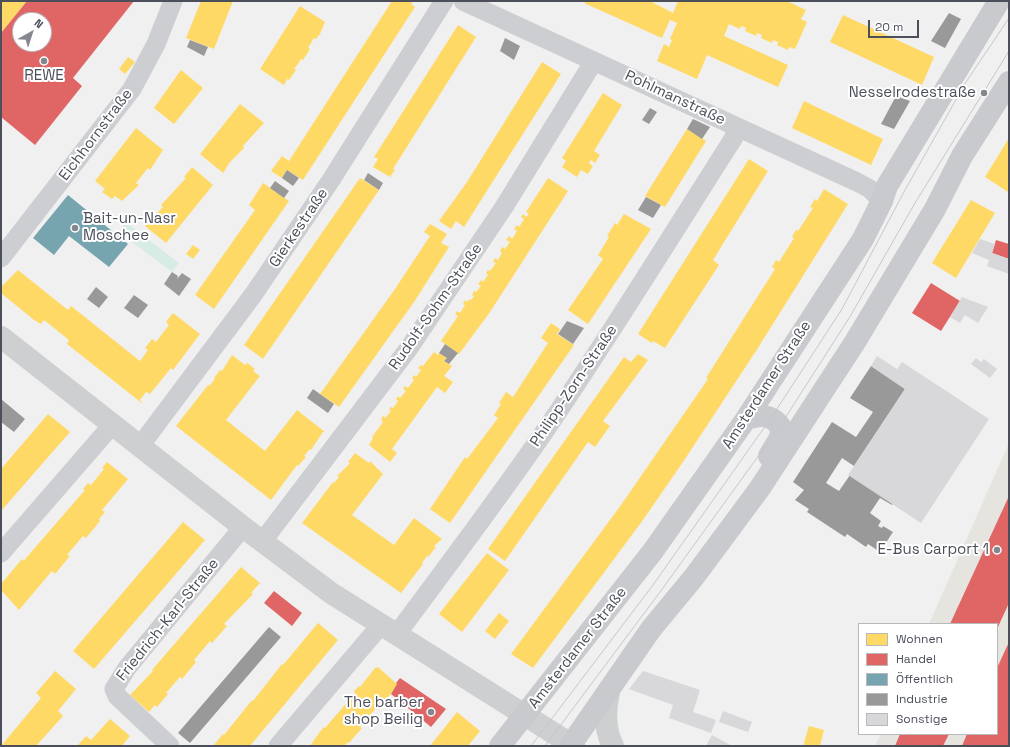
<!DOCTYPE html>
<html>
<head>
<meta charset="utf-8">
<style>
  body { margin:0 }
  #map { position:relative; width:1010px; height:747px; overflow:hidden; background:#f0f0f0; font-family:"Space Grotesk",sans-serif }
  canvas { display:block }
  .frame { position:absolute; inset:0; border:2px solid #4a4f5a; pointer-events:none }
  .legend { position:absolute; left:858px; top:623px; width:140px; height:112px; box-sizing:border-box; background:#fff; border:1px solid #b7b9bd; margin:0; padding:5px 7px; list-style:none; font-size:12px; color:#4a4f5a }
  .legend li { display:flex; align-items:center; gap:8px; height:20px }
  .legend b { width:20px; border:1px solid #b7b9bd }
  .north { position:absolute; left:12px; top:12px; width:40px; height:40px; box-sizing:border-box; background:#fff; border:1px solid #b7b9bd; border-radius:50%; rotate:39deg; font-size:11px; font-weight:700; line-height:16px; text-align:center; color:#4a4f5a }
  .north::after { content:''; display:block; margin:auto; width:14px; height:18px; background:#84878e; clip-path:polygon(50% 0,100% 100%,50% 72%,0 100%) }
  .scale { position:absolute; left:868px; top:20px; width:51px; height:18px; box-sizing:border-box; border:2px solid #4a4f5a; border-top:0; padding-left:5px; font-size:12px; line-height:14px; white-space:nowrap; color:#4a4f5a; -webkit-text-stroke:3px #fff; paint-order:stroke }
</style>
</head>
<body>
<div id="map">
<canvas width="1010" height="747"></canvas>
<div class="frame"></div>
<ul class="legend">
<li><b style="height:11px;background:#ffd966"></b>Wohnen</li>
<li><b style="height:11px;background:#e06666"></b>Handel</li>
<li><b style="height:11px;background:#76a5af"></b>Öffentlich</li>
<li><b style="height:11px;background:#999"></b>Industrie</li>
<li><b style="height:11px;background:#d8d8da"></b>Sonstige</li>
</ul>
<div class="north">N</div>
<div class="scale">20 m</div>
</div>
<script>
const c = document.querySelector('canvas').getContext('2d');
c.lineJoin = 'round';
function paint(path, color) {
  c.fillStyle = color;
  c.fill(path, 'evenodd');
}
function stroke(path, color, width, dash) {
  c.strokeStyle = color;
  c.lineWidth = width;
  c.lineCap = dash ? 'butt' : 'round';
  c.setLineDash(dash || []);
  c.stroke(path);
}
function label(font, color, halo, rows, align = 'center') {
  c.font = font + ' "Space Grotesk",sans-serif';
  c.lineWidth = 4;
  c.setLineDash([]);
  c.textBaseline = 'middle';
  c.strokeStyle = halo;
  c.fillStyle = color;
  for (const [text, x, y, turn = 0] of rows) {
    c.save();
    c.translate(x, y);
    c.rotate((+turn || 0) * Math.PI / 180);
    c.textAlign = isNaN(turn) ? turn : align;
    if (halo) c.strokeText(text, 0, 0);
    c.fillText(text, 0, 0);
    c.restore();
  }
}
const commercial = new Path2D(`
  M1009 443V746H875L881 734H997V624H929Z`);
const green = new Path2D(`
  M126 222 179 263 172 272 119 232Z`);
const homes = new Path2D(`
  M1 1H27L1 33Z
  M201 1H233L214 49 186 38Z
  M392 1H413L411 4 415 7 303 180 287 170 282 178 271 171 282 156 289 161Z
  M583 1H650L673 13 678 1H787L806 10 801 19 807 22 795 49 789 47 788 50 777 45 778 42 773 40 772 43 761 38 762 35 757 33 756 36 745 31 746 28 741 26 740 29 729 24 724 36 788 65 778 87 707 55 697 79 657 61 664 44 669 47 672 40 670 39 677 23 670 20 662 38 586 4Z
  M300 6 325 22 320 34 316 39 314 38 308 48 310 49 303 60 301 59 298 64 294 69 296 70 289 80 287 79 284 85 260 69Z
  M843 15 934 57 922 85 830 42Z
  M458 25 476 37 393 169 395 170 390 177 373 167 378 159 374 157Z
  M128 57 135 62 125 74 119 69Z
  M542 62 561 74 464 227 456 221 451 229 439 221 467 182Z
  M181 70 203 88 174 124 154 108Z
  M603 93 622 105 594 151 600 155 595 163 591 160 589 163 593 166 588 174 581 170 577 177 562 167 566 161 562 158Z
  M804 101 883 139 871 165 792 128Z
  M240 104 264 123 243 146 244 148 230 162 223 173 200 154Z
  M136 128 163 150 150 170 148 168 136 183 139 185 122 201 115 196 112 199 102 192 105 189 95 181Z
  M687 129 706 141 665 207 645 196Z
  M1009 138V191L1008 192 985 177Z
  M749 159 768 171 713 260 719 265 665 348 653 341 652 343 638 334Z
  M192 167 213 185 166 243 145 226 163 207 161 205 186 178 184 177Z
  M360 178 379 190 263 359 244 345Z
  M548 178 568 191 490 312 459 354 441 341 458 316 455 314 457 311 460 313 465 305 463 304 465 300 467 302 470 299 471 300 474 296 472 295 474 291 476 292 481 286 478 284 481 280 483 282 488 275 486 273 488 270 490 271 496 263 493 262 495 258 498 260 502 253 500 251 502 247 505 249 510 242 506 240 509 236 512 239 517 231 514 229 517 225 519 227 521 224 524 219 521 217 523 214 526 217 529 214 526 212Z
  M263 183 289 201 214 309 195 295 255 210 249 205Z
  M824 189 848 204 756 351 685 459 643 520 533 668 511 654 621 505 708 379 706 378 775 269 772 267 776 260 779 262 794 238 792 237 796 230 798 231 813 208 810 207 815 199 817 201Z
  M971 200 995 213 956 278 932 263Z
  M624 214 651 229 588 324 568 310 603 259 598 255 609 237 607 236 615 223 617 225Z
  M430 224 447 234 441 243 449 247 414 302 339 407 320 394 395 289 430 236 424 232Z
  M193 245 200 250 193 259 186 254Z
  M18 270 68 310 71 306 140 361 148 350 145 348 152 339 156 342 169 325 166 322 173 313 200 334 173 370 171 368 150 394 146 392 140 400 143 404 67 344 69 340 44 320 41 324 34 320 1 293V287Z
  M551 323 560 329 557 334 574 345 450 523 430 509 465 457 467 459 498 418 494 415 501 404 499 403 506 392 513 397 548 343 541 338Z
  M434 352 438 355 439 353 447 358 444 361 452 366 444 376 453 382 445 393 437 387 392 449 397 453 390 462 369 445 373 438 372 437 383 422 381 420 383 416 385 418 391 411 389 410 391 407 393 408 398 401 396 399 398 396 400 398 406 391 403 389 405 386 408 388 414 380 412 378 414 375 416 377 421 370 418 368 421 365 423 366Z
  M638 354 648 360 603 421 610 426 595 447 588 442 505 561 488 549 624 357 631 362Z
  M232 355 245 365 247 363 255 369 253 371 260 376 226 420 265 451 297 410 325 432H323L311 450 310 449 304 456 306 457 298 466 297 465 271 500 176 426 208 385 209 386 215 379 214 378 220 370 222 371Z
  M48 414 70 432 1 511V469Z
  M355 453 369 463 370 461 383 474 352 515 394 545 414 518 442 539 434 546 436 547 428 557 427 556 422 563 423 564 401 593 302 523 333 482 334 483 339 477 337 476 350 463 348 462Z
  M107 462 128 479 102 510 105 512 99 519 100 521 86 538 83 536 67 555 70 556 55 574 52 571 19 610 1 590V584L22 559 24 561 26 558 85 490 83 489 88 483 91 485 104 469 102 468Z
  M183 522 205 540 94 669 73 651Z
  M487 553 509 570 462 632 439 614Z
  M241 567 260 583 251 593 253 594 224 624 227 626 212 643 210 641 194 660 196 662 182 679 180 677 166 693 168 694 157 707 155 705 149 712 130 695 153 671 152 670Z
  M499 613 509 621 495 639 485 631Z
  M318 623 338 640 250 746H213L223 734 224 735 252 700 253 701 282 664 283 665Z
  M378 667 397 684 391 694 382 704 381 702 360 727 362 728 349 743 348 742 344 746H310L319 733 324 727 325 728 355 693 354 691 359 686 360 687 375 668Z
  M55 671 76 689 58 711 63 716 36 746H1L41 698 36 693Z
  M457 712 480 731 468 746H430Z
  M110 719 130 736 122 746H77L86 736 91 740Z
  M809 726 824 730 820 746H803Z`);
const shops = new Path2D(`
  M27 1H134L73 78 82 86 35 145 1 117V33ZM20 20H44V44H20Z
  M996 240 1009 244V259L992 253Z
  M931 283 960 301 941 331 912 313Z
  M1009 496V603L997 629V624H950Z
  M274 591 302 613 292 626 264 603Z
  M1009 642V746H962L967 734H997V668Z
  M400 678 446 709 431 727 391 694 397 684 396 683Z
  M900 734H949L943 746H895Z`);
const public = new Path2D(`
  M68 195 128 244 109 267 69 236 54 255 33 238Z`);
const industry = new Path2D(`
  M949 13 961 19 945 48 931 41Z
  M505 38 520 46 514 60 500 51Z
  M190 40 208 47 204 56 187 47Z
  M896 96 910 101 894 129 881 124Z
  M650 108 657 112 649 124 642 120Z
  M693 119 710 127 702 139 687 129Z
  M287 170 299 178 293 186 282 178Z
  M368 173 383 183 379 190 364 180Z
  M275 181 289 191 284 198 270 188Z
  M646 197 661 205 653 218 638 210Z
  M172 272 178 276 177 279 182 273 191 279 179 296 164 284Z
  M96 287 108 297 99 308 87 299Z
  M134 295 148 305 138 318 124 308Z
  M567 321 584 328 573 344 558 334Z
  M445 344 458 353 449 364 444 361 447 358 439 353Z
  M871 366 905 389 854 466 842 458 826 483 839 491 850 475 893 503 892 505 880 498 870 513 881 521 878 526 882 528 883 526 893 532 880 552 868 544 866 547 847 534 845 537 807 512 809 509 795 500 804 490 793 482 832 422 856 437 873 412 850 398Z
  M313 389 334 404 328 413 307 398Z
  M1 399 25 419 14 432 1 422Z
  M269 627 281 637 190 743 178 733Z`);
const building = new Path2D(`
  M980 239 995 244 992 253 1009 259V274L987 266 989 260 972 253Z
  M962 297 988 307 978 323 965 315 960 323 950 317Z
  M877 356 897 369 902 362 989 419 921 523 848 475 905 389 871 366Z
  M976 358 981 362 984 359 997 369 990 378 971 364Z
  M643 671 700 690 693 712 716 720 711 733 669 718 673 705 629 689Z
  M723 711 752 722 748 732 719 722Z
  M712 735 732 746H706Z`);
const street = new Path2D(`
  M463 1 857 182 870 189 882 201
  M1 258 132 89 156 44 173 1
  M140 446 253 295 331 180 444 1
  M262 542 409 348 504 207 594 61
  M1 553 113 424
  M396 635C447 567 498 499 547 428 611 334 671 236 733 139L738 128
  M170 746 117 696 114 689 127 668 243 527
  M278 746 380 626`);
const secondary = new Path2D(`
  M1 337 243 527 331 593 574 746
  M609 692C605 711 604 729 613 746`);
const primary = new Path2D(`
  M746 419C759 415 770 413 780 426L781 436 769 456
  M500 746 653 551 746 419 863 239 882 201 887 186 999 1
  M570 746 651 629 694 577 760 488 855 342 935 209 962 156 1009 82`);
const tram = new Path2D(`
  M531 746 653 585 771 418 842 309 905 190 966 82 1009 18
  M545 746 660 592 780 426 851 315 915 203 1009 51`);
const markers = [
  [44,61,4,"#84878e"],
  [984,93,4,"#84878e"],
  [75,228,4,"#84878e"],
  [997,550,4,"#84878e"],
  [431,712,4,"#84878e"]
];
const poiNames = [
  ["REWE",44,76,"center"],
  ["Nesselrodestraße",976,93],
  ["Bait-un-Nasr",83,219,"left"],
  ["Moschee",83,236,"left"],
  ["E-Bus Carport 1",989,550],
  ["The barber",423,703],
  ["shop Beilig",423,720]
];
const streetNames = [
  ["Pohlmanstraße",675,98,25],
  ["Eichhornstraße",96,135,-53],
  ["Gierkestraße",299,228,-56],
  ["Rudolf-Sohm-Straße",436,307,-55],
  ["Amsterdamer Straße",767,385,-57],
  ["Philipp-Zorn-Straße",574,386,-56],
  ["Friedrich-Karl-Straße",168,620,-51],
  ["Amsterdamer Straße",578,648,-52]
];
paint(commercial, '#e5e4de');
paint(green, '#d7ece4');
paint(homes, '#ffd966');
paint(shops, '#e06666');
paint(public, '#76a5af');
paint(industry, '#999');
paint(building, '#d8d8da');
stroke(street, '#ccced1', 19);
stroke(secondary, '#cecfd1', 22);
stroke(primary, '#c9cacd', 22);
stroke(tram, '#c6c7ca', 1);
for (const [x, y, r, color] of markers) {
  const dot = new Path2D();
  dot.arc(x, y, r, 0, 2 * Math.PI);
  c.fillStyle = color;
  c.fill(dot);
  stroke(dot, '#fff', 1.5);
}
label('15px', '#4a4f5a', '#fff', poiNames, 'right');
label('15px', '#4a4f5a', '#fff', streetNames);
</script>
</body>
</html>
